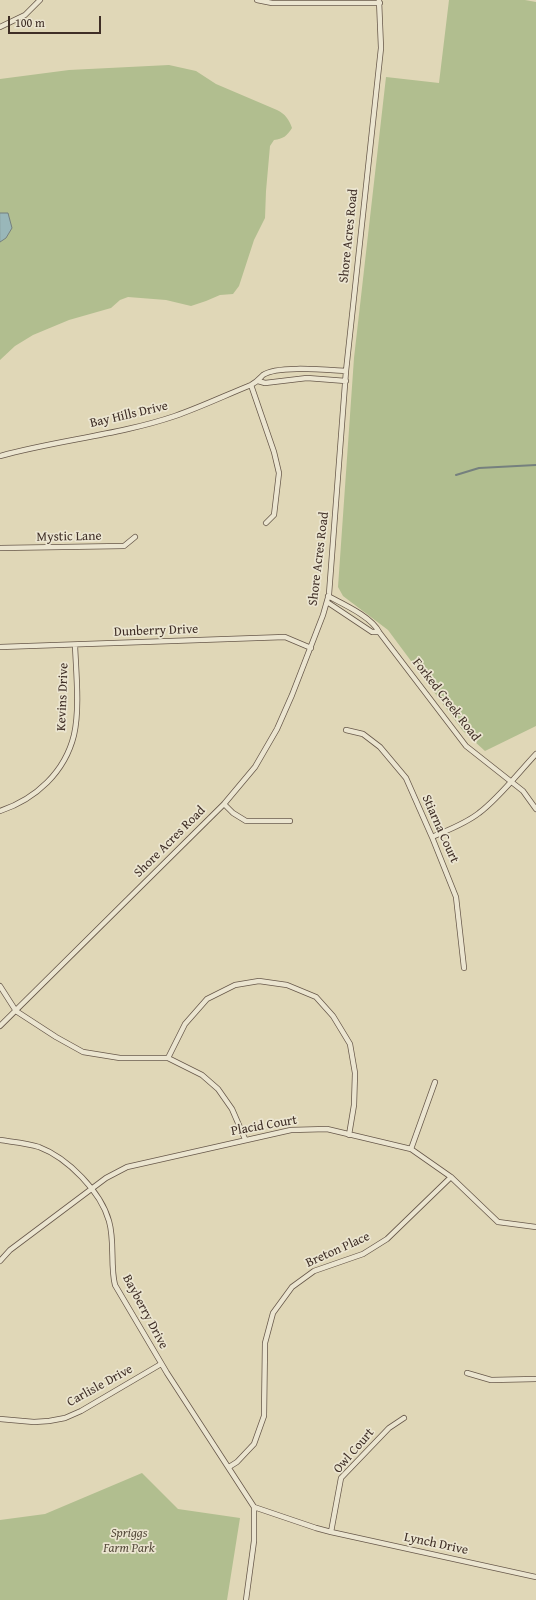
<!DOCTYPE html>
<html>
<head>
<meta charset="utf-8">
<style>
  body { margin:0 }
  #map { position:relative; width:536px; height:1600px; overflow:hidden; background:#e0d7b7; font-family:"Gentium Book Plus",serif }
  canvas { display:block }
  .scale { position:absolute; left:8px; top:16px; width:93px; height:18px; box-sizing:border-box; border:2px solid #3f2e26; border-top:0; padding-left:5px; font-size:12px; line-height:14px; white-space:nowrap; color:#3f2e26; -webkit-text-stroke:3px #ebe5d0; paint-order:stroke }
</style>
</head>
<body>
<div id="map">
<canvas width="536" height="1600"></canvas>
<div class="scale">100 m</div>
</div>
<script>
const c = document.querySelector('canvas').getContext('2d');
c.lineJoin = 'round';
function paint(path, color) {
  c.fillStyle = color;
  c.fill(path, 'evenodd');
}
function stroke(path, color, width, dash) {
  c.strokeStyle = color;
  c.lineWidth = width;
  c.lineCap = dash ? 'butt' : 'round';
  c.setLineDash(dash || []);
  c.stroke(path);
}
function label(font, color, halo, rows, align = 'center') {
  c.font = font + ' "Gentium Book Plus",serif';
  c.lineWidth = 3.5;
  c.setLineDash([]);
  c.textBaseline = 'middle';
  c.strokeStyle = halo;
  c.fillStyle = color;
  for (const [text, x, y, turn = 0] of rows) {
    c.save();
    c.translate(x, y);
    c.rotate((+turn || 0) * Math.PI / 180);
    c.textAlign = isNaN(turn) ? turn : align;
    if (halo) c.strokeText(text, 0, 0);
    c.fillText(text, 0, 0);
    c.restore();
  }
}
const green = new Path2D(`
  M449 0H525L536 2V726L485 751 463 731 388 630 343 596 338 587 354 358 386 77 439 83Z
  M169 65 196 71 216 84 277 110C285 114 289 119 292 128 287 136 283 139 274 140L270 146 266 191 265 218 254 240 239 286 233 294 220 295 206 301 191 306 166 300 128 297 120 300 111 308 69 320 33 335 15 346 0 360V79L69 70Z
  M142 1473 178 1509 240 1518 227 1600H0V1520L45 1514Z`);
const water = new Path2D(`
  M0 213H8L12 228 6 238 0 242Z`);
const stream = new Path2D(`
  M456 475 479 468 536 465`);
const street = new Path2D(`
  M257 0 272 3H380
  M0 27 25 15 40 0
  M258 381 265 383 307 378 346 381
  M251 385 274 452 279 473 274 515 266 523
  M0 456C58 440 119 435 175 416 201 407 226 395 251 385 257 382 259 379 263 375 277 365 328 370 346 371
  M0 548 124 546 135 537
  M328 596C343 604 372 617 379 632L466 746 523 791 536 809
  M327 602 372 632H379
  M0 647 285 637 311 648
  M346 730 363 734 380 747 406 778 432 837 456 897 464 968
  M224 804 233 813 246 821H290
  M0 811C36 799 65 772 74 735 80 709 76 671 75 645
  M432 837C448 830 465 824 479 813 499 798 519 772 536 754
  M0 986 16 1011 56 1037 83 1052 120 1058H168L202 1075 218 1089 232 1109 245 1139
  M0 1026 224 804 255 767 277 729 292 695 323 615 329 594 346 371 381 48 379 0
  M168 1058 185 1024 207 999 235 985 259 981 287 985 316 997 333 1016 350 1044 355 1073 354 1105 349 1135
  M0 1140C13 1142 27 1143 39 1147 68 1158 101 1192 109 1221 115 1242 110 1265 115 1285L167 1373 254 1507 316 1528 331 1532 536 1577
  M411 1149 435 1082
  M0 1261 10 1250 106 1178 127 1167 291 1130 327 1129 411 1149 451 1177 498 1222 536 1227
  M467 1373 491 1380 536 1379
  M0 1419 34 1422 49 1421 65 1418 81 1411 161 1364
  M229 1467 237 1462 254 1444 264 1416 265 1343 273 1313 292 1287 314 1271 363 1254 387 1239 451 1177
  M331 1532 341 1478 389 1428 404 1418
  M246 1600 254 1541V1507`);
const streetNames = [
  ["Shore Acres Road",349,236,-84],
  ["Bay Hills Drive",129,415,-13],
  ["Mystic Lane",69,537,-1],
  ["Shore Acres Road",319,559,-83],
  ["Dunberry Drive",156,631,-2],
  ["Kevins Drive",63,697,-88],
  ["Forked Creek Road",446,700,52],
  ["Stiarna Court",440,829,66],
  ["Shore Acres Road",170,842,-45],
  ["Placid Court",264,1126,-10],
  ["Breton Place",338,1250,-24],
  ["Bayberry Drive",145,1312,62],
  ["Carlisle Drive",100,1386,-29],
  ["Owl Court",354,1451,-49],
  ["Lynch Drive",436,1544,12]
];
const parkNames = [
  ["Spriggs",129,1534],
  ["Farm Park",129,1549]
];
paint(green, '#b1be8f');
paint(water, '#99b7b9');
stroke(water, '#75807e', 1);
stroke(stream, '#75807e', 2);
stroke(street, '#67584a', 6);
stroke(street, '#ebe5d0', 4.5);
label('13px', '#3f2e26', '#ebe5d0', streetNames);
label('italic 13px', '#564b3b', '#ebe5d0', parkNames);
</script>
</body>
</html>
